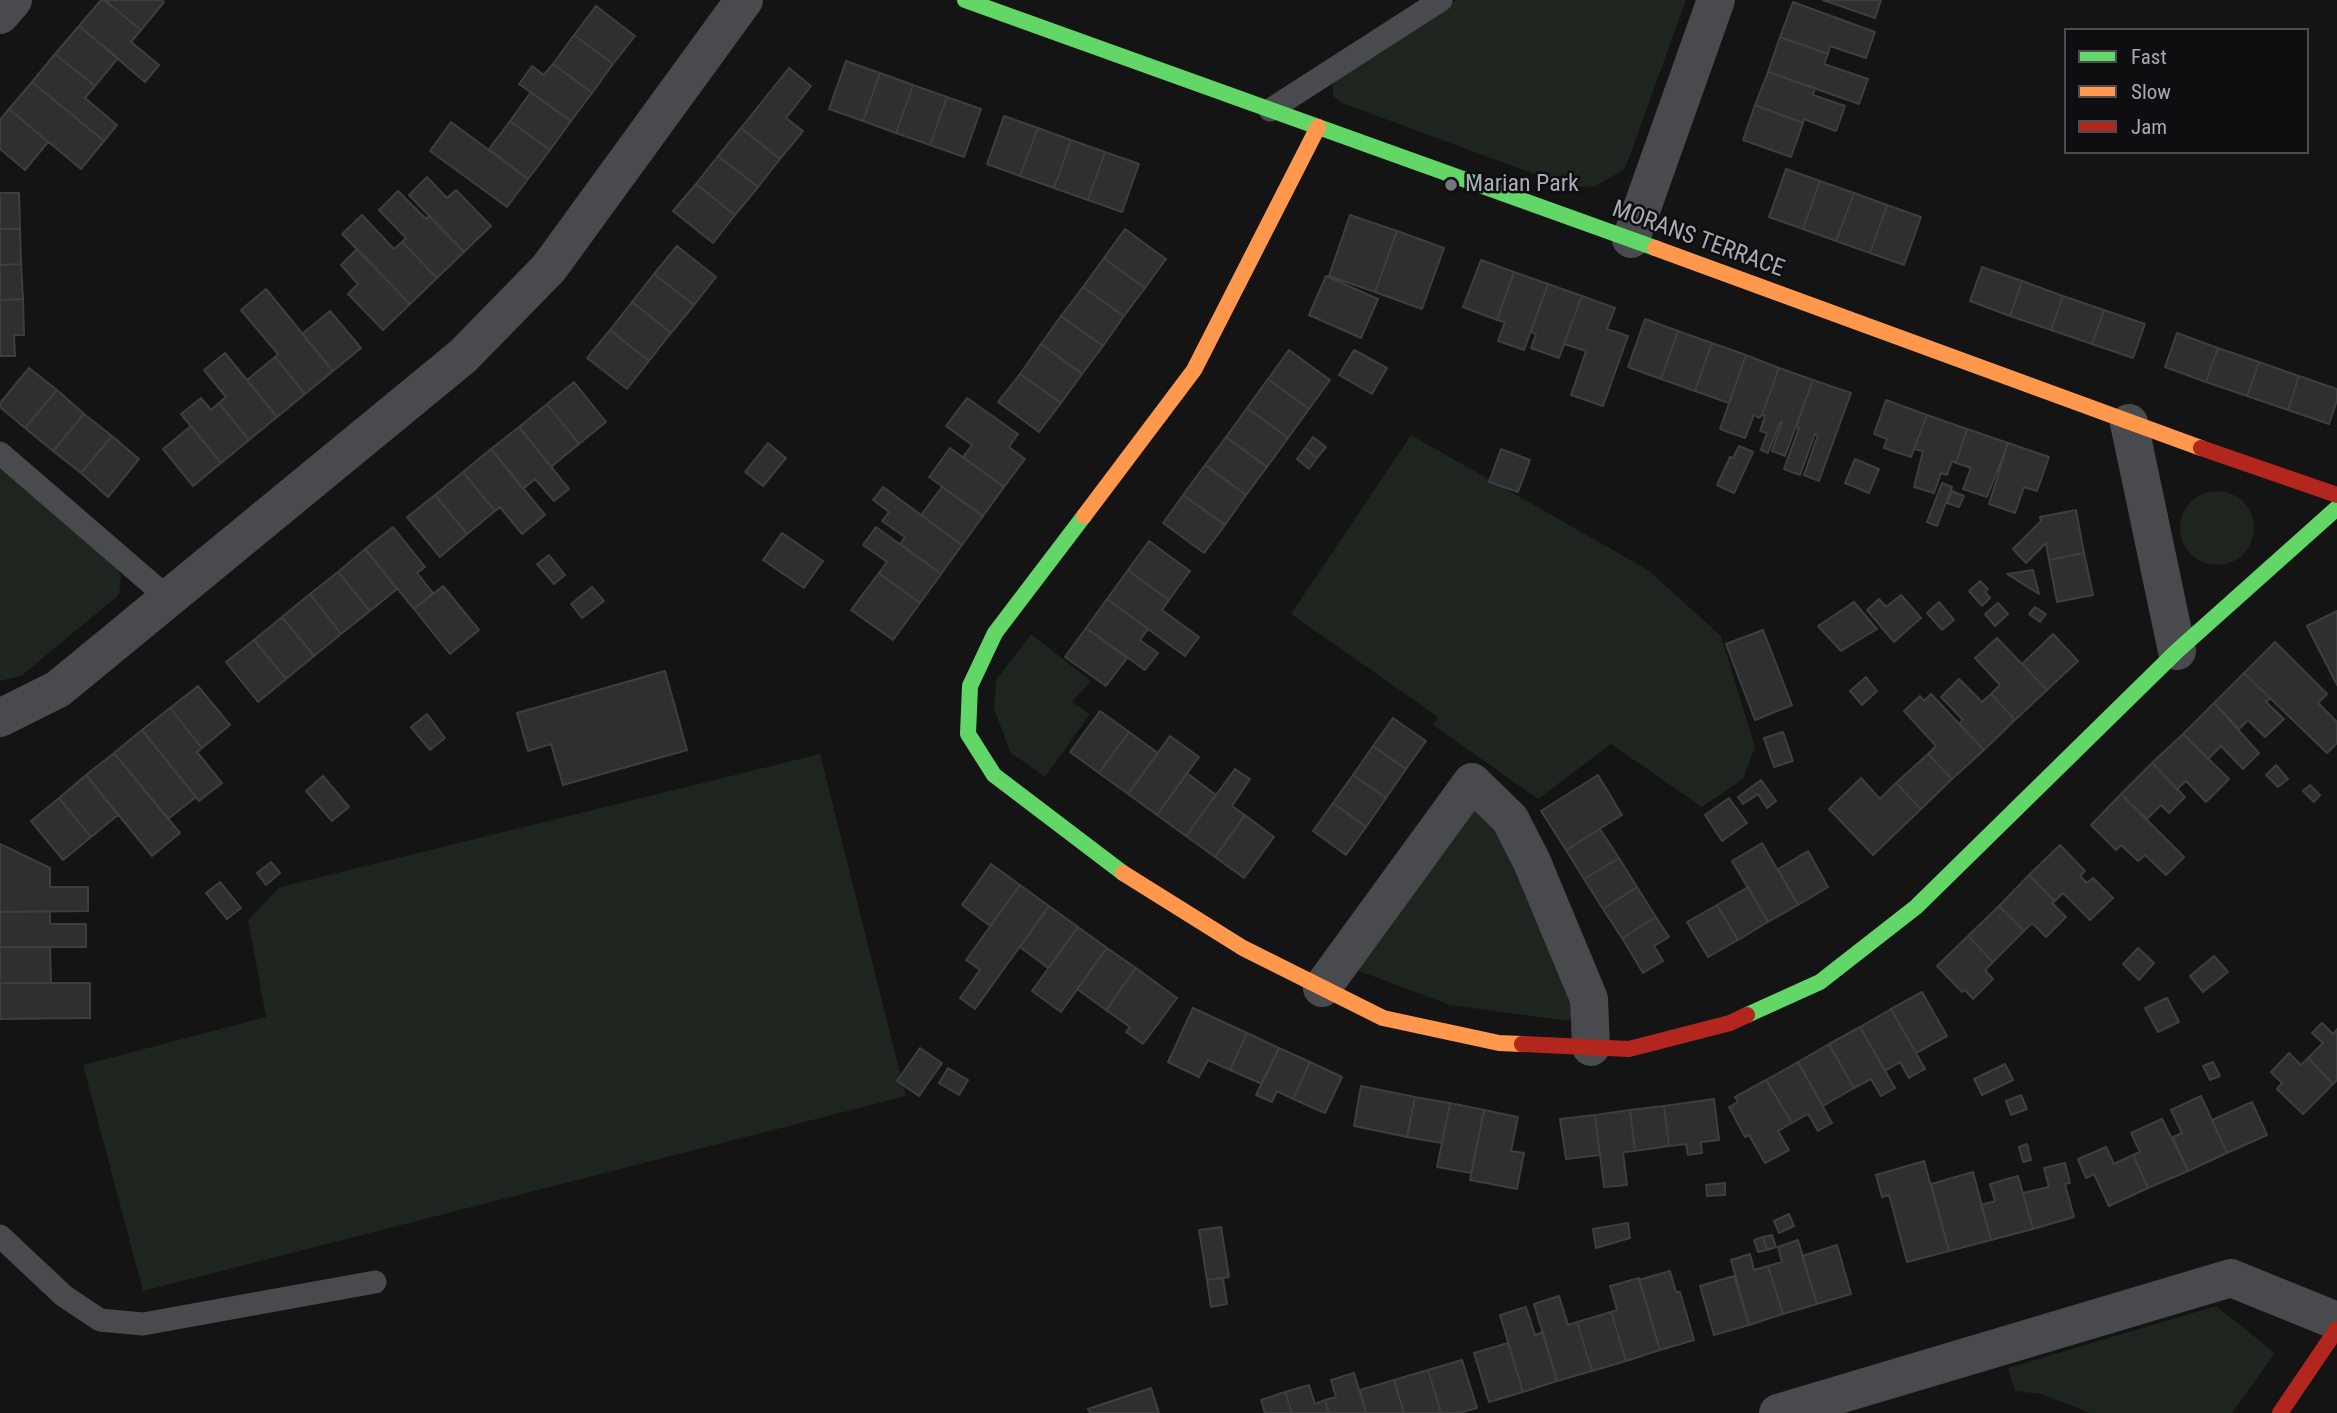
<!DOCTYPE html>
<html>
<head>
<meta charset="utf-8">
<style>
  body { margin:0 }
  #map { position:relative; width:2337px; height:1413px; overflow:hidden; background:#141414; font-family:"Roboto Condensed",sans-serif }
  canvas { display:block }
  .legend { position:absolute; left:2064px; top:28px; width:245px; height:126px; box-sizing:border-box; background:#0e0e10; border:2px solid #4b4d52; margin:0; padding:9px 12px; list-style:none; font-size:21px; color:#a6abb4 }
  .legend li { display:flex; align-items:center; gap:14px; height:35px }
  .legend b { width:35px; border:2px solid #4b4d52 }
</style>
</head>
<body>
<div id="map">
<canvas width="2337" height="1413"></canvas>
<ul class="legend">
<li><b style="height:9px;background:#63d668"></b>Fast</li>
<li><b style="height:9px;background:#ff974d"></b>Slow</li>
<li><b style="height:9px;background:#b3261e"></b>Jam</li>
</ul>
</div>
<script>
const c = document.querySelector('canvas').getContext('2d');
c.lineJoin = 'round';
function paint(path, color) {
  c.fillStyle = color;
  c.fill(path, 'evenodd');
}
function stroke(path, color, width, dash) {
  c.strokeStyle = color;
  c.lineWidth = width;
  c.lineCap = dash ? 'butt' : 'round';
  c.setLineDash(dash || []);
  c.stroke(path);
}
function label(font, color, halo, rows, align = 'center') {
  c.font = font + ' "Roboto Condensed",sans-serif';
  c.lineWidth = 5;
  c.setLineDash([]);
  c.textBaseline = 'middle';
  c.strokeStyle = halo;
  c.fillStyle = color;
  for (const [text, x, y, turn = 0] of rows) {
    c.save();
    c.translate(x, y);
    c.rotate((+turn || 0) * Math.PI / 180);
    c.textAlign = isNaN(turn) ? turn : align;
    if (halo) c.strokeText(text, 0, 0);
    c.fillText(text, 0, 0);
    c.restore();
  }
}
const green = new Path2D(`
  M1456 0H1686L1625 169 1594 187 1564 185 1342 103 1333 96V80Z
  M1411 435 1648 570 1721 636 1755 747 1743 779 1702 807 1611 744 1538 799 1433 725 1438 717 1291 614Z
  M0 464 113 561 121 575 119 595 21 676 3 680H0Z
  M2180 528a37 37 0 1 1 74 0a37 37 0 1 1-74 0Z
  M1031 634 1091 681 1072 702 1090 714 1045 777 1010 752 994 708 996 680Z
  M820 754 906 1096 143 1291 83 1065 266 1017 248 920 280 887Z
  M1482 807 1510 838 1579 999 1569 1021 1450 1005 1351 968 1457 815Z
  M2216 1306 2275 1353 2232 1413H2090L2041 1394 2015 1391 2008 1368Z`);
const building = new Path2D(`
  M101 0H104L141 30 131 42 159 65 145 82 79 26Z
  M104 0H161L164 2 141 30Z
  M1823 0H1881L1875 18Z
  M1793 2 1875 32 1866 58 1830 46 1828 54 1780 37Z
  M596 6 635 36 613 64 574 35Z
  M79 26 118 58 95 86 55 54Z
  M574 35 613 64 592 93 553 64Z
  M1780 37 1828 54 1824 64 1868 79 1859 104 1768 72Z
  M55 54 95 86 85 98 117 125 104 141 32 82Z
  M846 61 880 73 863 121 829 109Z
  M553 64 592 93 571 121 519 84 532 66 544 75Z
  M789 68 811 86 786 118 803 131 780 159 741 128Z
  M1768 72 1815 88 1813 95 1845 106 1836 131 1804 119 1803 123 1755 105Z
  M880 73 913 85 896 133 863 121Z
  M32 82 104 141 81 169 9 109Z
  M913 85 947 97 930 145 896 133Z
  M531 92 571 121 550 150 510 121Z
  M947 97 981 109 964 157 930 145Z
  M1755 105 1803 123 1791 157 1743 140Z
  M9 109 48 142 25 170 0 149V120Z
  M1004 116 1038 128 1020 176 987 164Z
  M510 121 550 150 528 179 489 149Z
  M451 122 528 179 507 207 430 151Z
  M741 128 780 159 758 187 718 156Z
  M1038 128 1071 140 1054 188 1020 176Z
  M1071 140 1105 152 1088 200 1054 188Z
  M1105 152 1139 164 1122 212 1088 200Z
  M718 156 758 187 735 215 696 184Z
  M1786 169 1820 181 1803 229 1769 217Z
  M427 177 447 198 456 190 491 226 464 252 409 195Z
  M1820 181 1854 193 1836 241 1803 229Z
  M696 184 735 215 713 243 673 211Z
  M398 191 426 219 429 216 464 252 437 278 402 242 406 238 379 210Z
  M0 193H19L20 229H0Z
  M1854 193 1887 205 1870 253 1836 241Z
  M1887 205 1921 217 1904 265 1870 253Z
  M362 215 394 249 402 242 437 278 410 304 342 234Z
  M1350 215 1397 231 1375 292 1329 276Z
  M0 229H20L21 264 0 265Z
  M1125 229 1166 259 1145 288 1104 258Z
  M1397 231 1444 248 1422 309 1375 292Z
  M677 246 716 277 694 305 654 274Z
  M357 249 410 304 383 330 348 294 358 284 341 265Z
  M1104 258 1145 288 1124 316 1083 287Z
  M1481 260 1514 272 1497 320 1463 307Z
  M21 264 23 299 0 300V265Z
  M1982 267 2022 281 2010 316 1970 301Z
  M1514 272 1548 284 1524 350 1498 341 1505 322 1497 320Z
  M654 274 694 305 671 333 632 302Z
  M1326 276 1378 299 1361 338 1309 315Z
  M2022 281 2063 296 2051 330 2010 316Z
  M1548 284 1582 296 1559 358 1531 348 1536 334 1531 332Z
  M1083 287 1124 316 1103 346 1061 316Z
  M266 289 333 371 305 394 275 357 278 354 241 310Z
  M1582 296 1615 308 1607 329 1628 336 1603 406 1571 395 1586 351 1564 344Z
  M2063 296 2104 310 2092 344 2051 330Z
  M23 299 24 335H14L15 356H0V300Z
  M632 302 671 333 649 361 610 330Z
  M2104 310 2145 324 2133 358 2092 344Z
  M330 311 361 348 333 371 302 334Z
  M1061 316 1103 346 1082 374 1041 344Z
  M1645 319 1678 331 1661 379 1628 367Z
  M610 330 649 361 627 389 587 358Z
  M1678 331 1712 343 1695 391 1661 379Z
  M2177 333 2218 348 2206 382 2165 367Z
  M1712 343 1746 355 1729 403 1695 391Z
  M1041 344 1082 374 1061 403 1020 374Z
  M2218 348 2259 362 2247 396 2206 382Z
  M1289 350 1330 380 1309 409 1268 379Z
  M1354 350 1387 368 1372 394 1339 375Z
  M225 353 277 417 249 440 219 403 226 397 204 370Z
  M1746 355 1779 368 1762 415 1759 418 1754 415 1745 438 1720 429Z
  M275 357 305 394 277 417 247 380Z
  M2259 362 2299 376 2288 410 2247 396Z
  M29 368 57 390 25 428 0 407V403Z
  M1779 368 1813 380 1785 456 1772 451 1782 422H1780L1768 453 1761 450 1767 433 1760 431 1765 416 1762 415Z
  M1020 374 1061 403 1039 432 998 402Z
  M2299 376 2337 389V400L2329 424 2288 410Z
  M1268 379 1309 409 1288 438 1247 408Z
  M1813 380 1851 393 1819 481 1804 475 1818 435 1815 434 1800 475 1784 469 1799 428 1796 427Z
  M574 382 606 422 579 444 547 404Z
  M57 390 84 414 53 451 25 428Z
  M201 398 211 410 219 403 249 440 221 463 181 414Z
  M967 398 1018 434 1009 447 1025 459 1004 487 963 457 972 445 946 426Z
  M1886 400 1927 415 1911 457 1884 448 1887 439 1874 434Z
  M547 404 579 444 551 467 519 427Z
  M1247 408 1288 438 1267 467 1226 437Z
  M84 414 112 436 81 473 53 451Z
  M1927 415 1967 429 1956 463 1952 461 1947 475 1941 473 1934 493 1914 487 1923 451 1914 449Z
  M191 426 221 463 193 486 163 449Z
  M519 427 569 489 554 501 535 479 523 489 491 449Z
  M1967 429 2008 443 1987 497 1963 489 1971 468 1956 463Z
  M112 436 139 459 108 497 81 473Z
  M1226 437 1267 467 1246 495 1205 465Z
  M1313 437 1326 447 1317 458 1305 448Z
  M768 443 786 458 763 486 745 472Z
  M2008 443 2049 457 2037 491 2024 487 2015 513 1989 504Z
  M1739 446 1753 452 1734 493 1717 485 1730 457 1733 458Z
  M950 448 1004 487 983 516 929 477Z
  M1305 448 1317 458 1309 469 1297 459Z
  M491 449 545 515 522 534 500 507 495 511 463 472Z
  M1501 449 1530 460 1518 492 1489 482Z
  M1855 459 1879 469 1869 493 1845 483Z
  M1205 465 1246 495 1225 525 1183 495Z
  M463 472 495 511 467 534 435 495Z
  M1942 483 1952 487 1937 526 1927 522Z
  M883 487 962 545 941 574 900 544 905 537 882 521 889 512 873 500Z
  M942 487 983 516 962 545 921 515Z
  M1952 491 1964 496 1959 507 1947 503Z
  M435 495 467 534 440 557 407 517Z
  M1183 495 1225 525 1204 553 1163 523Z
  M2076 510 2084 553 2049 560 2046 543 2026 563 2013 549 2041 521 2040 517Z
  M393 527 425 567 417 573 433 593 414 609 365 549Z
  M876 527 941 574 920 603 879 573 887 562 863 545Z
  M782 533 823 561 804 588 763 560Z
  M1149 541 1190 571 1169 600 1128 570Z
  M365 549 397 589 370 611 338 572Z
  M2084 553 2093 595 2057 602 2049 560Z
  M549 555 565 575 554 584 537 564Z
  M1128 570 1169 600 1162 610 1199 637 1185 656 1107 599Z
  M2033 570 2039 594 2007 574Z
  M338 572 370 611 341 634 310 594Z
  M879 573 920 603 893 640 851 610Z
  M1980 581 1988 589 1985 592 1990 598 1982 606 1969 591Z
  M443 586 479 630 450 654 414 609Z
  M592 587 604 601 582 618 571 604Z
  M310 594 341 634 314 656 282 617Z
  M1901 595 1921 618 1894 642 1867 610 1879 599 1886 607Z
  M1107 599 1148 629 1140 640 1158 653 1145 670 1086 628Z
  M1854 602 1877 629 1841 651 1818 626Z
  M1939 602 1954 620 1942 630 1927 613Z
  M1998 603 2008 614 1995 626 1985 614Z
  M2035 607 2046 614 2040 622 2029 614Z
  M2337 611V685L2307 626Z
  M282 617 314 656 286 679 254 640Z
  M1086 628 1127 658 1106 686 1065 657Z
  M1763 630 1792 705 1755 720 1726 644Z
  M2053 634 2078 661 2047 690 2022 664Z
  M1997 638 2047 690 2015 720 1991 694 2000 685 1975 658Z
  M254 640 286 679 258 702 226 662Z
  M2275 642 2327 694 2318 703 2337 722V743L2327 753 2244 673Z
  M665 671 687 750 563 785 551 744 528 751 517 713Z
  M2244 673 2270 698 2266 702 2284 719 2265 737 2248 720 2239 729 2214 703Z
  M1866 677 1877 691 1862 705 1850 691Z
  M1959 679 1982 702 1991 694 2015 720 1984 750 1959 724 1963 720 1941 697Z
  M198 686 230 725 202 748 170 708Z
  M1931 694 1984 750 1952 779 1928 754 1936 746 1904 711 1920 696 1924 701Z
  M2214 703 2259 753 2243 769 2221 746 2208 759 2183 734Z
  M170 708 202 748 197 752 222 783 199 801 142 730Z
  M1100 711 1129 732 1099 773 1070 752Z
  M427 714 445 738 430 750 411 727Z
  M1393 718 1426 741 1406 769 1373 746Z
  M142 730 196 797 168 819 114 753Z
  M1129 732 1158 753 1128 794 1099 773Z
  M1783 732 1793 761 1774 767 1764 738Z
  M2183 734 2229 779 2206 802 2186 781 2177 789 2152 763Z
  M1170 736 1199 757 1157 815 1128 794Z
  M1373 746 1406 769 1386 798 1353 775Z
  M114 753 180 833 152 856 86 775Z
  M1928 754 1952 779 1921 809 1896 783Z
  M2152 763 2185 797 2169 813 2161 805 2147 819 2121 794Z
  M2276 765 2288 779 2278 787 2266 775Z
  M1235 769 1250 779 1232 806 1245 815 1215 857 1186 836Z
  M1187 773 1216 795 1186 836 1157 815Z
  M86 775 118 815 91 837 59 798Z
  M1353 775 1386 798 1366 827 1333 803Z
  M1598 775 1622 815 1566 850 1541 811Z
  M323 776 349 807 332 821 306 791Z
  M1861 778 1880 799 1896 783 1921 809 1873 855 1829 809Z
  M1761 780 1776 801 1767 808 1758 794 1743 804 1738 797Z
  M2310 785 2320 795 2314 802 2303 791Z
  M2121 794 2184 857 2166 875 2145 855 2138 861 2121 845 2116 850 2091 825Z
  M59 798 91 837 63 860 31 821Z
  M1729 798 1747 823 1722 841 1705 815Z
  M1333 803 1366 827 1346 855 1313 831Z
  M1245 815 1274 837 1244 878 1215 857Z
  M1600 829 1619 858 1584 879 1566 850Z
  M1762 843 1798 905 1768 922 1732 861Z
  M0 844 50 868V887H88V911L0 912Z
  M2060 845 2085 871 2080 876 2087 883 2093 878 2113 898 2090 920 2063 893 2055 901 2029 875Z
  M1808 851 1828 887 1798 905 1778 869Z
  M1619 858 1637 887 1603 909 1584 879Z
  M271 862 280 873 266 885 257 873Z
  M991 864 1020 885 990 926 962 905Z
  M2029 875 2055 901 2052 903 2066 917 2046 937 2032 923 2024 931 1999 906Z
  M220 882 241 908 227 919 206 893Z
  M1020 885 1049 906 975 1009 960 998 980 970 966 960Z
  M1637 887 1656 917 1622 938 1603 909Z
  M1748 887 1768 922 1738 940 1717 905Z
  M1717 905 1738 940 1708 957 1687 922Z
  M1049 906 1078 927 1048 968 1020 947Z
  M1999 906 2024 931 1993 962 1968 936Z
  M50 911V924H86V947H0V912Z
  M1656 917 1669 937 1654 946 1663 961 1643 973 1622 938Z
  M1078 927 1107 948 1061 1012 1032 991Z
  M1968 936 1993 962 1985 970 1993 979 1973 999 1965 990 1962 992 1937 966Z
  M0 947H50L51 983H0Z
  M1107 948 1136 968 1106 1010 1077 989Z
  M2138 948 2154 963 2139 980 2123 964Z
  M2214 956 2228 972 2203 992 2190 976Z
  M1136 968 1177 998 1143 1044 1126 1032 1130 1027 1106 1010Z
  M0 983H90V1018L0 1019Z
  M1922 992 1947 1036 1916 1053 1891 1009Z
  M2167 998 2179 1022 2158 1032 2145 1008Z
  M1193 1008 1247 1033 1230 1070 1208 1060 1199 1077 1168 1062Z
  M1891 1009 1925 1069 1909 1078 1900 1062 1885 1071 1860 1027Z
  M2322 1023 2333 1034 2337 1029V1080L2333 1084 2308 1058 2323 1043 2312 1033Z
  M1860 1027 1895 1088 1881 1096 1871 1079 1854 1088 1829 1044Z
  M1247 1033 1279 1048 1262 1084 1230 1070Z
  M1829 1044 1854 1088 1823 1106 1798 1062Z
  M920 1048 942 1063 919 1096 897 1081Z
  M1279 1048 1310 1062 1293 1099 1277 1091 1272 1102 1256 1095Z
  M2289 1053 2301 1065 2308 1058 2333 1084 2303 1114 2277 1089 2282 1083 2271 1072Z
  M1310 1062 1342 1077 1325 1113 1293 1099Z
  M1798 1062 1832 1123 1818 1131 1808 1114 1792 1123 1766 1080Z
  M2213 1062 2220 1076 2210 1080 2203 1066Z
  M2005 1064 2013 1080 1982 1095 1974 1079Z
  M948 1068 968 1080 959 1095 939 1083Z
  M1766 1080 1792 1123 1778 1131 1789 1150 1765 1163 1749 1135 1745 1137 1729 1107 1738 1102 1735 1097Z
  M1361 1086 1415 1097 1407 1137 1354 1126Z
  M2021 1095 2027 1109 2011 1115 2006 1101Z
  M2201 1096 2227 1153 2188 1171 2173 1137 2182 1133 2171 1110Z
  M1415 1097 1450 1103 1442 1143 1407 1137Z
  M1714 1099 1719 1140 1701 1142 1702 1153 1688 1155 1686 1144 1669 1146 1664 1106Z
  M2252 1102 2267 1135 2227 1153 2212 1120Z
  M1450 1103 1484 1110 1471 1173 1437 1167Z
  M1664 1106 1669 1146 1635 1151 1630 1110Z
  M1484 1110 1518 1117 1511 1151 1524 1153 1517 1189 1470 1180Z
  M1630 1110 1635 1151 1623 1152 1627 1185 1604 1187 1595 1115Z
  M1595 1115 1600 1155 1566 1159 1560 1119Z
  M2162 1119 2188 1171 2148 1188 2133 1155 2140 1152 2131 1133Z
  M2027 1144 2031 1160 2023 1162 2019 1147Z
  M2106 1147 2114 1164 2133 1155 2148 1188 2109 1206 2094 1174 2086 1178 2078 1159Z
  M1924 1161 1949 1251 1907 1262 1889 1195 1882 1197 1876 1175Z
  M2065 1163 2070 1183 2065 1184 2074 1217 2033 1229 2023 1193 2049 1187 2044 1168Z
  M1973 1172 1991 1240 1949 1251 1931 1184Z
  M2018 1176 2033 1229 1991 1240 1981 1205 1995 1201 1990 1184Z
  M1725 1183V1195L1707 1196 1706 1185Z
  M1789 1214 1794 1226 1779 1233 1774 1221Z
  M1628 1223 1630 1238 1596 1248 1593 1229Z
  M1221 1227 1229 1277 1207 1280 1199 1230Z
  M1772 1235 1776 1247 1767 1250 1763 1237Z
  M1763 1237 1767 1250 1758 1252 1754 1240Z
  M1798 1240 1817 1304 1783 1314 1768 1266 1782 1262 1778 1247Z
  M1837 1245 1851 1294 1817 1304 1802 1256Z
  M1750 1254 1754 1270 1768 1266 1783 1314 1749 1325 1731 1260Z
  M1670 1271 1676 1292H1680L1694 1340 1660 1350 1639 1280Z
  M1734 1276 1749 1325 1714 1335 1700 1286Z
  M1223 1278 1227 1304 1211 1307 1207 1280Z
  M1639 1278 1660 1350 1626 1361 1611 1312 1617 1310 1610 1286Z
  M1559 1296 1568 1325 1577 1322 1592 1371 1557 1381 1534 1304Z
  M1526 1307 1535 1335 1543 1332 1557 1381 1523 1392 1500 1315Z
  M1611 1312 1626 1361 1592 1371 1577 1322Z
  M1508 1343 1523 1392 1489 1402 1474 1353Z
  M1462 1360 1477 1408 1459 1413H1441L1428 1370Z
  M1428 1370 1441 1413H1404L1394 1380Z
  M1354 1373 1366 1413H1329L1325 1400 1336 1397 1331 1380Z
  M1394 1380 1404 1413H1366L1360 1390Z
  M1309 1385 1315 1404 1325 1400 1329 1413H1292L1285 1392Z
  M1151 1388 1159 1413H1090L1088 1409Z
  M1285 1392 1292 1413H1265L1261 1400Z`);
const lane = new Path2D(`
  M1270 110 1441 0
  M0 453 168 598
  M0 1236 64 1296 100 1320 143 1324 375 1282`);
const street = new Path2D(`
  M0 15 13 0
  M1631 239 1716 0
  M2129 423 2177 651
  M0 718 58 689 463 356 549 268 744 0
  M1322 988 1472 782 1510 819 1532 862 1589 999 1591 1047
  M1778 1413 2231 1278 2337 1321`);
const fast = new Path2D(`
  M965 0 1655 248
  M1084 516 995 633 970 686 968 734 994 775 1123 873
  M1747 1015 1820 982 1916 907 2177 651 2337 508`);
const slow = new Path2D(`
  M1655 248 2201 448
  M1084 516 1194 370 1318 127
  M1123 873 1243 948 1383 1018 1499 1043 1522 1044`);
const jam = new Path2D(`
  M2201 448 2337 495
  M1522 1044 1629 1049 1730 1023 1747 1015
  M2280 1413 2337 1329`);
const markers = [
  [1451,185,7,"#73767c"]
];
const poiNames = [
  ["Marian Park",1465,185]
];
const streetNames = [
  ["MORANS TERRACE",1698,240,20]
];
paint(green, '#1e241e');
paint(building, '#2e2f30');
stroke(building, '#3c3e40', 2);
stroke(lane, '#494a4d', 23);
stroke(street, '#494a4d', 38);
stroke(fast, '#63d668', 16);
stroke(slow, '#ff974d', 16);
stroke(jam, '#b3261e', 16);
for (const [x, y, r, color] of markers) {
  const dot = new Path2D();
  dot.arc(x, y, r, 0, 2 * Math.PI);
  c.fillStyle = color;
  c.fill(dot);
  stroke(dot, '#0e0e10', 2.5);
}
label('24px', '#a6abb4', '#0e0e10', poiNames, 'left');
label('24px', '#a6abb4', '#0e0e10', streetNames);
</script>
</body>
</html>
